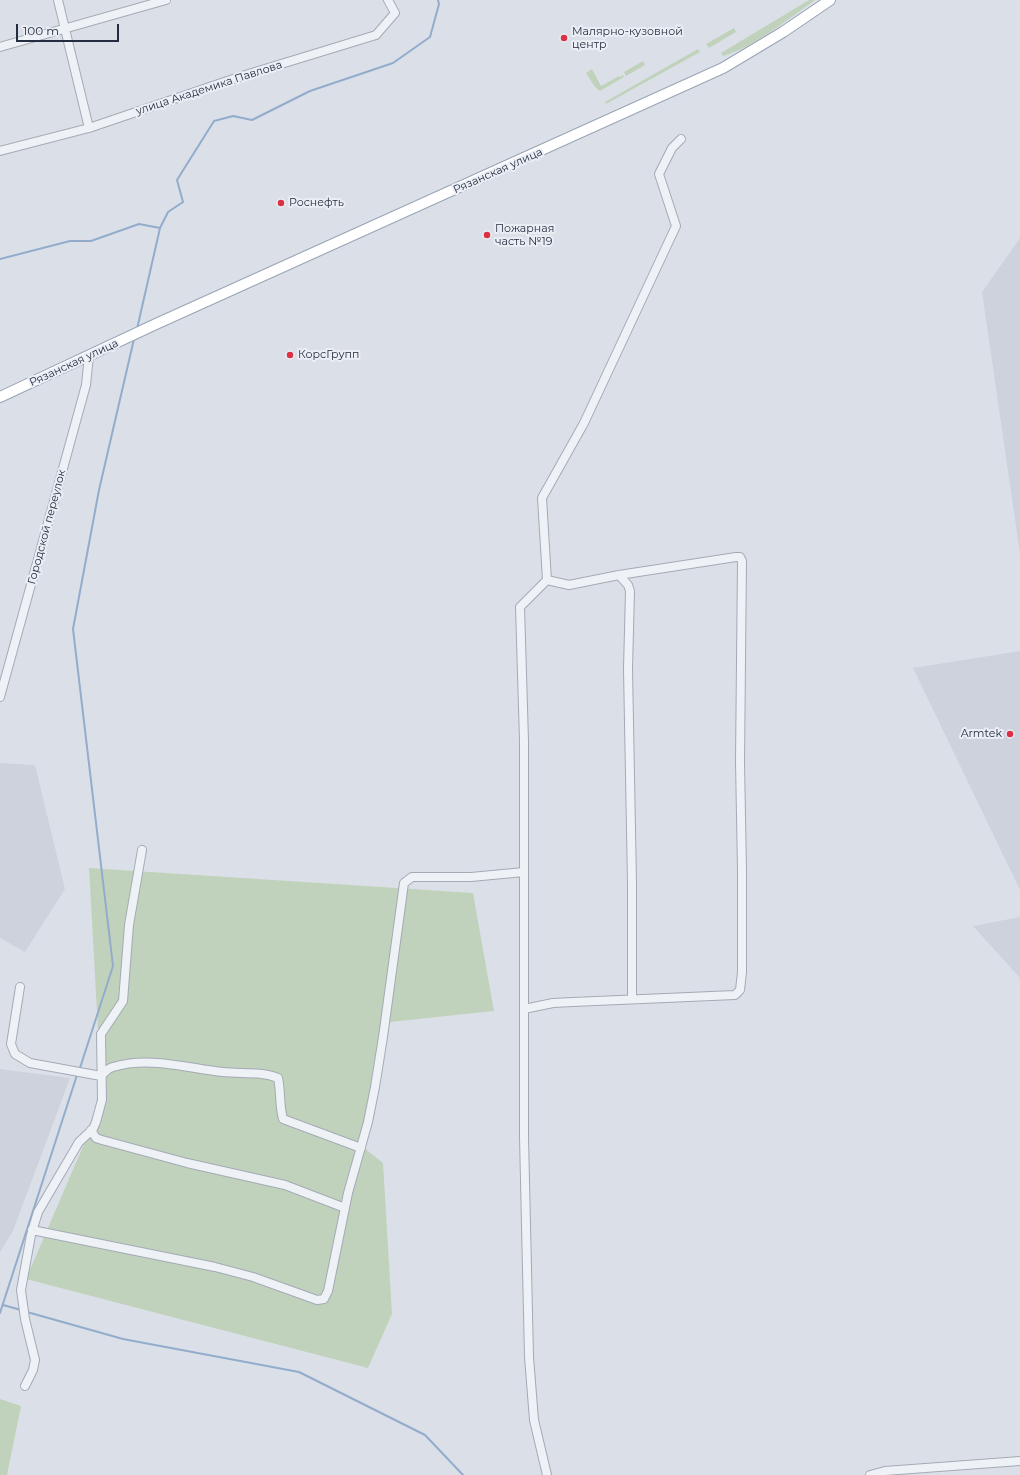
<!DOCTYPE html>
<html>
<head>
<meta charset="utf-8">
<style>
  body { margin:0 }
  #map { position:relative; width:1020px; height:1475px; overflow:hidden; background:#dbe0e8; font-family:Montserrat,sans-serif }
  canvas { display:block }
  .scale { position:absolute; left:16px; top:24px; width:103px; height:18px; box-sizing:border-box; border:2px solid #242d3f; border-top:0; padding-left:5px; font-size:12px; line-height:14px; white-space:nowrap; color:#242d3f; -webkit-text-stroke:3px #ebeff5; paint-order:stroke }
</style>
</head>
<body>
<div id="map">
<canvas width="1020" height="1475"></canvas>
<div class="scale">100 m</div>
</div>
<script>
const c = document.querySelector('canvas').getContext('2d');
c.lineJoin = 'round';
function paint(path, color) {
  c.fillStyle = color;
  c.fill(path, 'evenodd');
}
function stroke(path, color, width, dash) {
  c.strokeStyle = color;
  c.lineWidth = width;
  c.lineCap = dash ? 'butt' : 'round';
  c.setLineDash(dash || []);
  c.stroke(path);
}
function label(font, color, halo, rows, align = 'center') {
  c.font = font + ' Montserrat,sans-serif';
  c.lineWidth = 4;
  c.setLineDash([]);
  c.textBaseline = 'middle';
  c.strokeStyle = halo;
  c.fillStyle = color;
  for (const [text, x, y, turn = 0] of rows) {
    c.save();
    c.translate(x, y);
    c.rotate((+turn || 0) * Math.PI / 180);
    c.textAlign = isNaN(turn) ? turn : align;
    if (halo) c.strokeText(text, 0, 0);
    c.fillText(text, 0, 0);
    c.restore();
  }
}
const built = new Path2D(`
  M1020 238V554L982 292Z
  M1020 651V890L913 668Z
  M0 763 35 765 65 889 25 952 0 938Z
  M1020 917V978L973 926Z
  M0 1069 70 1078 13 1231 0 1252Z`);
const green = new Path2D(`
  M809 0H815C790 18 752 48 723 56L721 53Z
  M734 28 736 32 709 48 706 44Z
  M698 49 700 52 606 104 605 102Z
  M643 61 645 65 626 76 624 72Z
  M592 69 601 86 619 76 620 77 623 75 624 77 600 91 595 87 586 73Z
  M89 868 473 893 494 1011 390 1022 358 1143 383 1163 392 1314 368 1368 26 1279 102 1102Z
  M0 1399 21 1406 7 1475H0Z`);
const stream = new Path2D(`
  M0 259 70 241H91L139 224 160 228 168 212 183 202 177 180 214 121 233 116 252 120 310 91 393 63 430 37 439 4 438 0
  M137 329 160 228
  M79 1071 113 966 73 629 99 490 134 339
  M3 1305 21 1310
  M27 1312 123 1339 299 1372 425 1435 463 1475
  M0 1313 77 1075`);
const minor = new Path2D(`
  M58 0 89 128
  M0 47 166 0
  M0 151 89 128 242 76 376 35 395 13 388 0
  M619 575 628 585 630 591 628 669 632 883V999
  M0 697 86 385 89 356
  M20 987 11 1044 15 1054 30 1063 101 1076
  M524 1009 553 1003 573 1002 735 995 740 990 742 972V870L740 762 742 561 740 557H736L619 575 569 585 547 580
  M101 1076C104 1073 108 1068 113 1067 148 1056 187 1068 223 1072 241 1074 261 1071 278 1078 281 1091 279 1104 283 1119L361 1148
  M91 1130 96 1138 102 1140 187 1163 285 1185 345 1208
  M32 1230 215 1267 253 1277 317 1300 324 1299 328 1291 348 1193 368 1122 375 1087 383 1037 404 883 412 877H471L524 872
  M25 1386 33 1370 35 1360 25 1319 21 1290 31 1235 38 1212 79 1142 93 1129 96 1122 102 1100 101 1034 123 1001 129 925 142 850
  M547 1475 534 1420 529 1357 524 1137V741L520 607 547 580 542 498 584 423 676 226 659 174 672 148 681 139
  M870 1475 885 1471 1020 1461`);
const major = new Path2D(`
  M0 397 156 324 723 68 783 32 830 0`);
const markers = [
  [564,38,4,"#dc3044"],
  [281,203,4,"#dc3044"],
  [487,235,4,"#dc3044"],
  [290,355,4,"#dc3044"],
  [1010,734,4,"#dc3044"]
];
const poiNames = [
  ["Малярно-кузовной",572,32],
  ["центр",572,45],
  ["Роснефть",289,203],
  ["Пожарная",495,229],
  ["часть №19",495,242],
  ["КорсГрупп",298,355],
  ["Armtek",1002,734,"right"]
];
const streetNames = [
  ["улица Академика Павлова",209,88,-18],
  ["Рязанская улица",498,171,-24],
  ["Рязанская улица",74,363,-25],
  ["Городской переулок",47,527,-75]
];
paint(built, '#cdd2dd');
paint(green, '#c0d2bb');
stroke(stream, '#92accc', 2);
stroke(minor, '#a4aab5', 10);
stroke(major, '#99a3b4', 12);
stroke(minor, '#eef1f6', 8);
stroke(major, '#fff', 10);
for (const [x, y, r, color] of markers) {
  const dot = new Path2D();
  dot.arc(x, y, r, 0, 2 * Math.PI);
  c.fillStyle = color;
  c.fill(dot);
  stroke(dot, '#ebeff5', 1.5);
}
label('11px', '#242d3f', '#ebeff5', poiNames, 'left');
label('11px', '#242d3f', '#ebeff5', streetNames);
</script>
</body>
</html>
